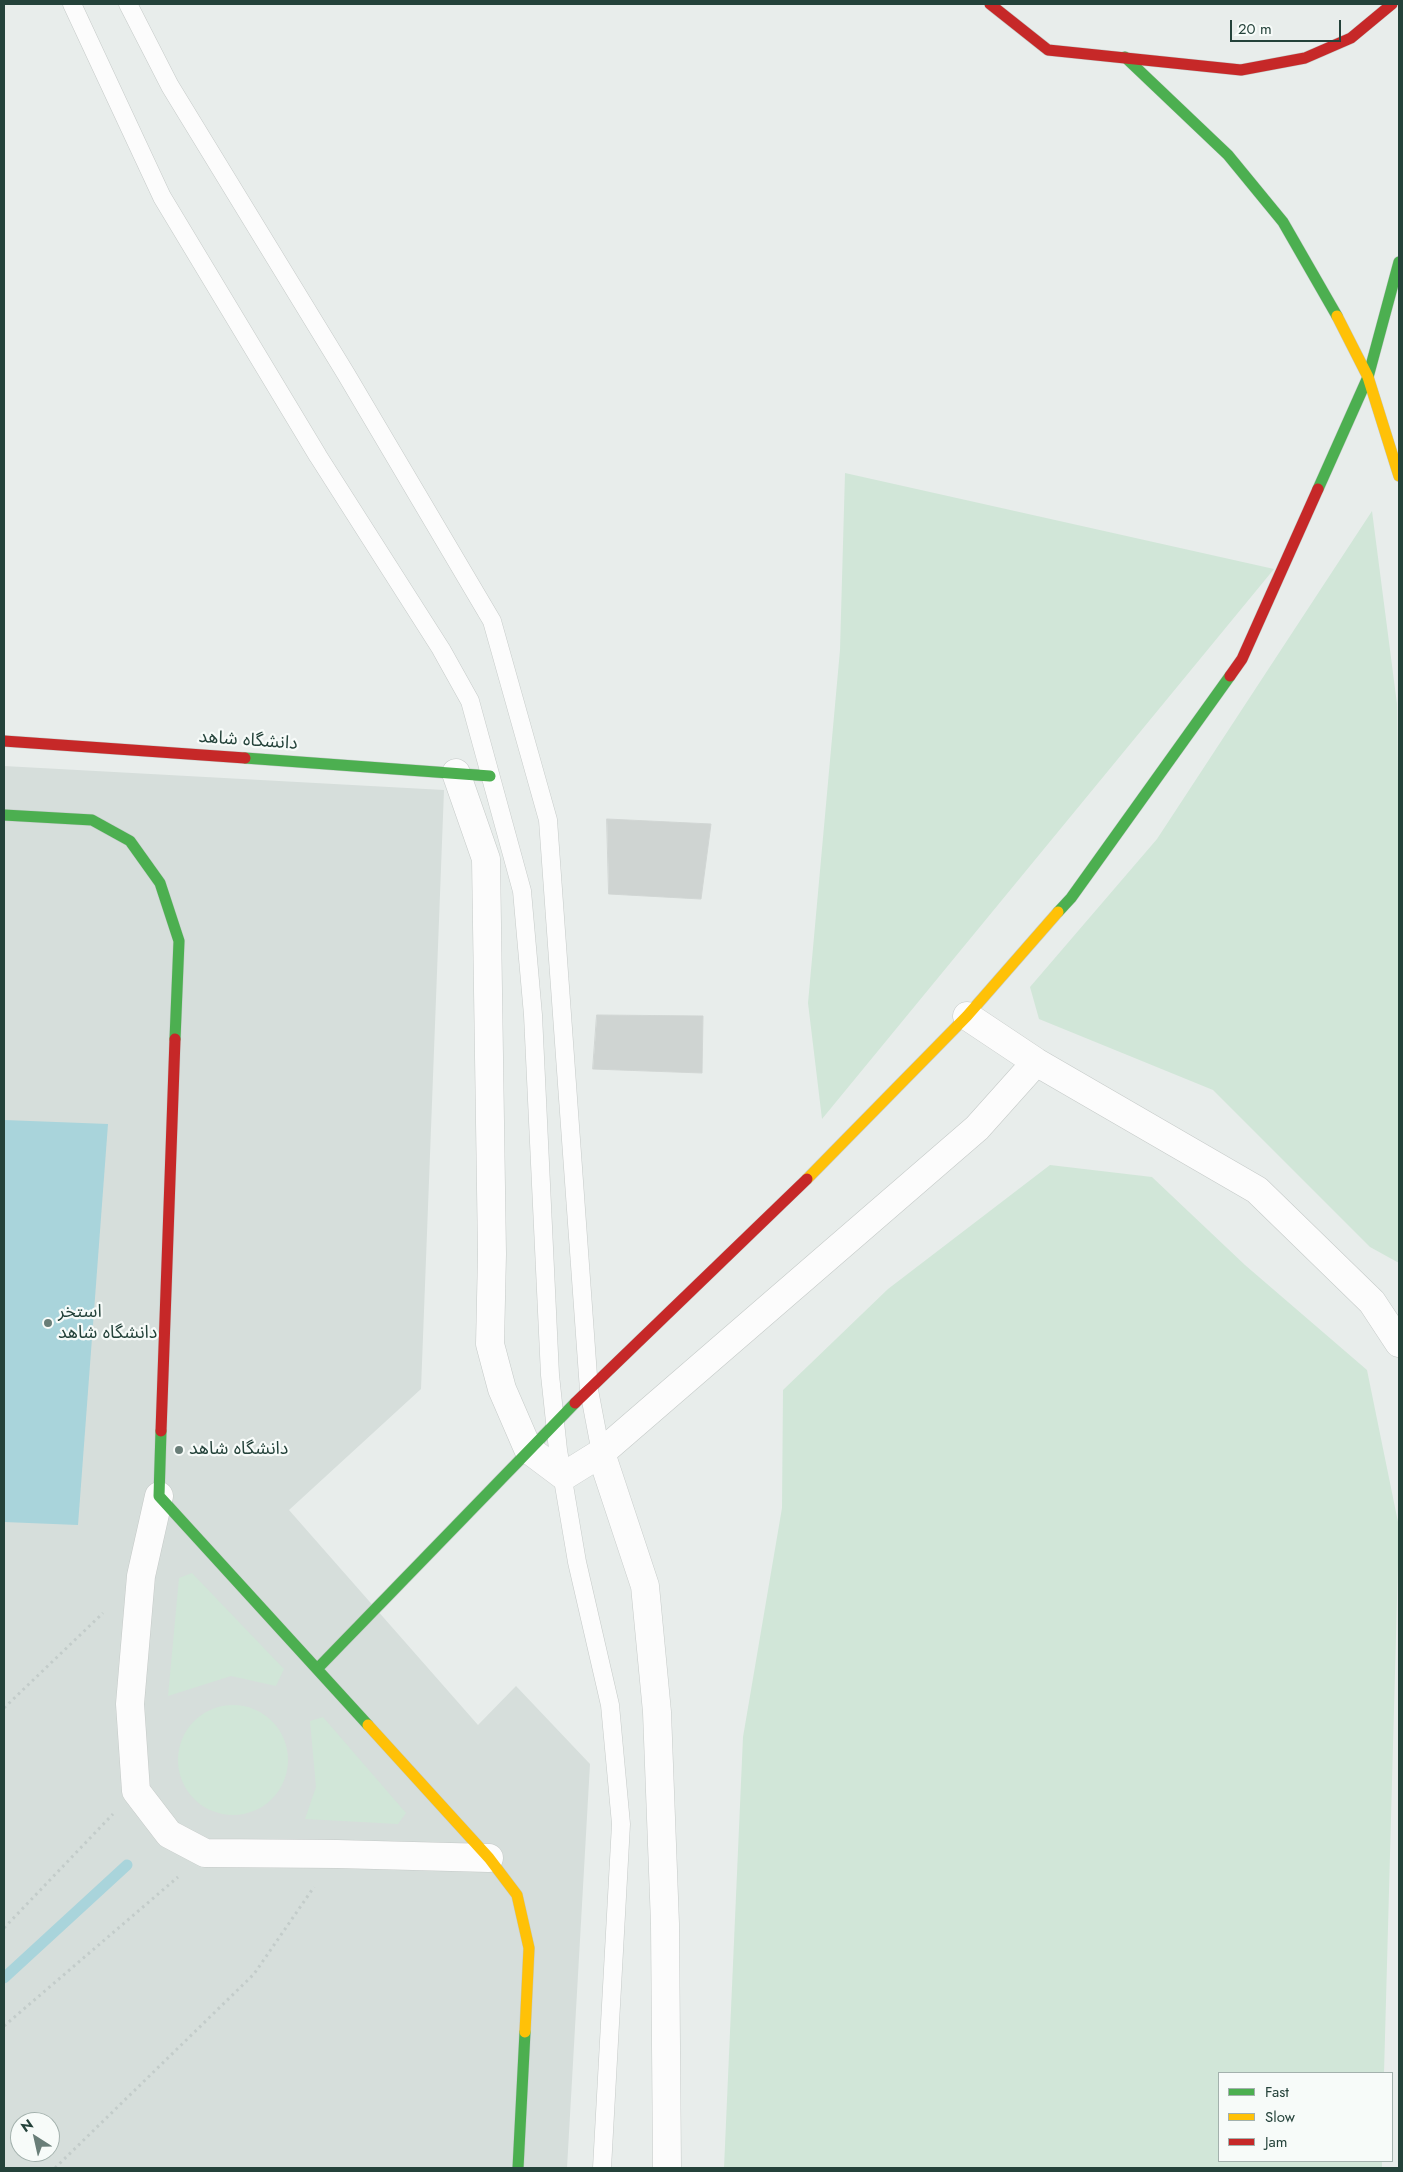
<!DOCTYPE html>
<html>
<head>
<meta charset="utf-8">
<style>
  body { margin:0 }
  #map { position:relative; width:1403px; height:2172px; overflow:hidden; background:#e8edeb; font-family:Jost,sans-serif }
  canvas { display:block }
  .frame { position:absolute; inset:0; border:5px solid #24423a; pointer-events:none }
  .legend { position:absolute; left:1218px; top:2072px; width:175px; height:90px; box-sizing:border-box; background:#f7fbf9; border:1px solid #a3b1ad; margin:0; padding:6px 9px; list-style:none; font-size:15px; color:#24423a }
  .legend li { display:flex; align-items:center; gap:10px; height:25px }
  .legend b { width:25px; border:1px solid #a3b1ad }
  .north { position:absolute; left:10px; top:2112px; width:50px; height:50px; box-sizing:border-box; background:#f7fbf9; border:1px solid #a3b1ad; border-radius:50%; rotate:325deg; font-size:14px; font-weight:700; line-height:20px; text-align:center; color:#24423a }
  .north::after { content:''; display:block; margin:auto; width:18px; height:22px; background:#697e78; clip-path:polygon(50% 0,100% 100%,50% 72%,0 100%) }
  .scale { position:absolute; left:1230px; top:20px; width:111px; height:22px; box-sizing:border-box; border:2px solid #24423a; border-top:0; padding-left:6px; font-size:15px; line-height:18px; white-space:nowrap; color:#24423a; -webkit-text-stroke:4px #f7fbf9; paint-order:stroke }
</style>
</head>
<body>
<div id="map">
<canvas width="1403" height="2172"></canvas>
<div class="frame"></div>
<ul class="legend">
<li><b style="height:6px;background:#4caf50"></b>Fast</li>
<li><b style="height:6px;background:#ffc107"></b>Slow</li>
<li><b style="height:6px;background:#c62828"></b>Jam</li>
</ul>
<div class="north">N</div>
<div class="scale">20 m</div>
</div>
<script>
const c = document.querySelector('canvas').getContext('2d');
c.lineJoin = 'round';
function paint(path, color) {
  c.fillStyle = color;
  c.fill(path, 'evenodd');
}
function stroke(path, color, width, dash) {
  c.strokeStyle = color;
  c.lineWidth = width;
  c.lineCap = dash ? 'butt' : 'round';
  c.setLineDash(dash || []);
  c.stroke(path);
}
function label(font, color, halo, rows, align = 'center') {
  c.font = font + ' Jost,"Noto Sans Arabic",sans-serif';
  c.lineWidth = 4.5;
  c.setLineDash([]);
  c.textBaseline = 'middle';
  c.strokeStyle = halo;
  c.fillStyle = color;
  for (const [text, x, y, turn = 0] of rows) {
    c.save();
    c.translate(x, y);
    c.rotate((+turn || 0) * Math.PI / 180);
    c.textAlign = isNaN(turn) ? turn : align;
    if (halo) c.strokeText(text, 0, 0);
    c.fillText(text, 0, 0);
    c.restore();
  }
}
const built = new Path2D(`
  M4 766 444 790 421 1389 289 1510 478 1725 516 1686 590 1764 567 2168H4ZM20 2122H50V2152H20Z`);
const green = new Path2D(`
  M845 473 1274 569 822 1119 808 1003 840 650Z
  M1372 511 1397 704 1399 866V1263L1370 1247 1213 1090 1039 1019 1030 987 1157 839Z
  M1050 1165 1152 1177 1245 1265 1367 1370 1399 1527 1384 2073H1219V2161H1382V2168H724L743 1737 782 1508 783 1390 888 1289Z
  M192 1573 284 1669 276 1686 231 1676 168 1696 179 1578Z
  M178 1760a55 55 0 1 1 110 0a55 55 0 1 1-110 0Z
  M323 1717 406 1813 398 1824 305 1819 316 1787 310 1721Z`);
const water = new Path2D(`
  M4 1120 108 1124 78 1525 4 1522Z`);
const stream = new Path2D(`
  M4 1978 127 1865`);
const building = new Path2D(`
  M607 819 711 824 701 899 609 894Z
  M597 1015 703 1016 702 1073 593 1069Z`);
const path = new Path2D(`
  M4 1708 103 1613
  M4 1928 113 1814
  M4 2026 178 1877
  M55 2168 254 1974 314 1887`);
const lane = new Path2D(`
  M72 4 162 197 318 456 441 649 470 701 522 891 533 1015 550 1375 558 1450 577 1562 610 1705 621 1824 602 2168
  M128 4 170 86 346 374 492 621 548 820 589 1390 601 1453`);
const street = new Path2D(`
  M456 773 486 859 492 1254 490 1344 502 1389 528 1449 564 1476 601 1453 977 1128 1036 1062
  M967 1016 1036 1062 1257 1190 1372 1302 1399 1343
  M601 1453 645 1586 657 1712 665 1924 667 2168
  M159 1496 141 1576 130 1704 136 1791 169 1834 205 1853 337 1854 489 1858`);
const fast = new Path2D(`
  M1125 57 1228 155 1283 222 1337 316
  M1318 489 1368 377 1399 262
  M245 758 490 776
  M4 815 92 820 130 841 160 883 179 941 175 1039
  M1058 912 1071 898 1230 676
  M161 1431 159 1496 368 1725
  M317 1669 575 1403
  M518 2168 525 2032`);
const slow = new Path2D(`
  M1337 316 1368 377 1399 476
  M807 1179 967 1016 1058 912
  M368 1725 489 1858 517 1895 529 1948 525 2032`);
const jam = new Path2D(`
  M990 4 1048 50 1241 70 1305 58 1351 38 1392 4
  M1230 676 1242 659 1318 489
  M4 741 245 758
  M575 1403 807 1179
  M161 1431 175 1039`);
const markers = [
  [48,1323,5,"#697e78"],
  [179,1450,5,"#697e78"]
];
const streetNames = [
  ["دانشگاه شاهد",248,741,4]
];
const poiNames = [
  ["استخر",58,1313],
  ["دانشگاه شاهد",58,1334],
  ["دانشگاه شاهد",189,1450]
];
paint(built, '#d6dedb');
paint(green, '#d1e6d8');
paint(water, '#a9d4db');
stroke(stream, '#a9d4db', 11);
paint(building, '#cfd4d2');
stroke(building, '#d1d6d4', 1);
stroke(lane, '#c5cac8', 19);
stroke(street, '#c5cac8', 29);
stroke(fast, '#c3cbc8', 12);
stroke(slow, '#c3cbc8', 12);
stroke(jam, '#c3cbc8', 12);
stroke(path, '#c3ccca', 3, [2.5, 4]);
stroke(lane, '#fcfcfc', 18);
stroke(street, '#fcfcfc', 28);
stroke(fast, '#4caf50', 11);
stroke(slow, '#ffc107', 11);
stroke(jam, '#c62828', 11);
for (const [x, y, r, color] of markers) {
  const dot = new Path2D();
  dot.arc(x, y, r, 0, 2 * Math.PI);
  c.fillStyle = color;
  c.fill(dot);
  stroke(dot, '#f7fbf9', 2);
}
label('18px', '#24423a', '#f7fbf9', streetNames);
label('18px', '#24423a', '#f7fbf9', poiNames, 'left');
</script>
</body>
</html>
